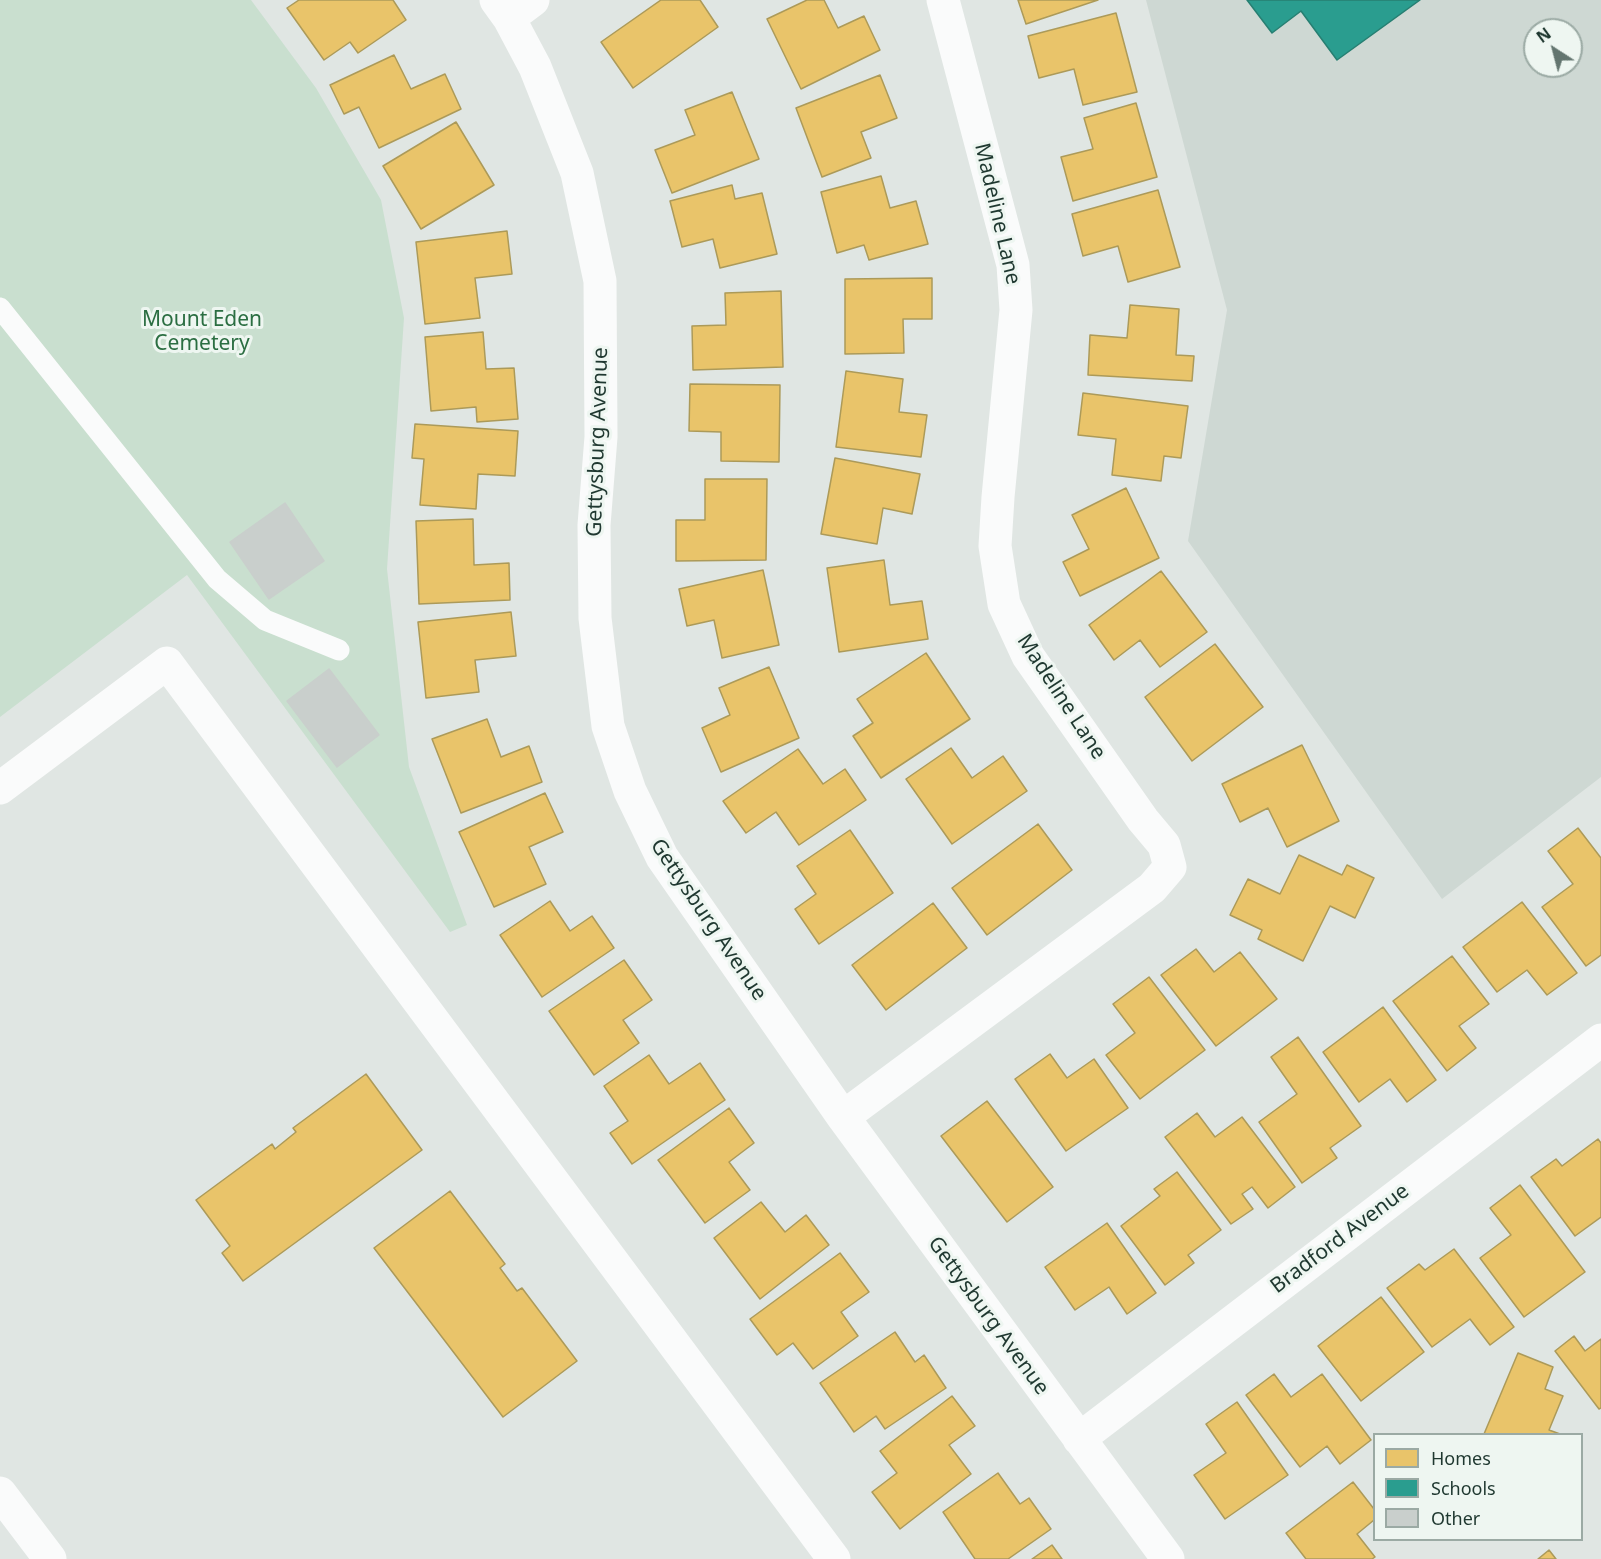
<!DOCTYPE html>
<html>
<head>
<meta charset="utf-8">
<style>
  body { margin:0 }
  #map { position:relative; width:1601px; height:1559px; overflow:hidden; background:#e0e6e3; font-family:"Noto Sans",sans-serif }
  canvas { display:block }
  .legend { position:absolute; left:1373px; top:1433px; width:210px; height:108px; box-sizing:border-box; background:#eef6f1; border:2px solid #9baaa4; margin:0; padding:8px 10px; list-style:none; font-size:18px; color:#1f3830 }
  .legend li { display:flex; align-items:center; gap:12px; height:30px }
  .legend b { width:30px; border:2px solid #9baaa4 }
  .north { position:absolute; left:1523px; top:18px; width:60px; height:60px; box-sizing:border-box; background:#eef6f1; border:2px solid #9baaa4; border-radius:50%; rotate:324deg; font-size:16px; font-weight:700; line-height:24px; text-align:center; color:#1f3830 }
  .north::after { content:''; display:block; margin:auto; width:21px; height:27px; background:#63756f; clip-path:polygon(50% 0,100% 100%,50% 72%,0 100%) }
</style>
</head>
<body>
<div id="map">
<canvas width="1601" height="1559"></canvas>
<ul class="legend">
<li><b style="height:16px;background:#e9c46a"></b>Homes</li>
<li><b style="height:16px;background:#2a9d8f"></b>Schools</li>
<li><b style="height:16px;background:#c9cfcc"></b>Other</li>
</ul>
<div class="north">N</div>
</div>
<script>
const c = document.querySelector('canvas').getContext('2d');
c.lineJoin = 'round';
function paint(path, color) {
  c.fillStyle = color;
  c.fill(path, 'evenodd');
}
function stroke(path, color, width, dash) {
  c.strokeStyle = color;
  c.lineWidth = width;
  c.lineCap = dash ? 'butt' : 'round';
  c.setLineDash(dash || []);
  c.stroke(path);
}
function label(font, color, halo, rows, align = 'center') {
  c.font = font + ' "Noto Sans",sans-serif';
  c.lineWidth = 6;
  c.setLineDash([]);
  c.textBaseline = 'middle';
  c.strokeStyle = halo;
  c.fillStyle = color;
  for (const [text, x, y, turn = 0] of rows) {
    c.save();
    c.translate(x, y);
    c.rotate((+turn || 0) * Math.PI / 180);
    c.textAlign = isNaN(turn) ? turn : align;
    if (halo) c.strokeText(text, 0, 0);
    c.fillText(text, 0, 0);
    c.restore();
  }
}
const built = new Path2D(`
  M1146 0H1601V777L1442 899 1188 541 1227 310ZM1535 30H1571V66H1535Z`);
const green = new Path2D(`
  M0 0H251L316 88 381 200 404 318 387 569 409 767 467 925 450 932 187 575 0 717Z`);
const homes = new Path2D(`
  M299 0H393L406 20 358 53 350 42 324 60 287 8Z
  M661 0H700L718 27 633 88 601 42Z
  M807 0H824L838 28 864 16 880 50 801 89 767 19Z
  M1018 0H1098L1026 24Z
  M1116 13 1137 92 1083 105 1074 69 1039 78 1028 36Z
  M394 55 411 89 445 74 461 109 379 148 359 107 344 114 330 85Z
  M880 75 897 118 861 132 871 158 822 177 796 108Z
  M732 92 759 159 672 193 655 150 695 135 685 110Z
  M1136 103 1157 177 1073 201 1061 157 1093 149 1084 118Z
  M456 122 494 185 421 229 383 166Z
  M881 176 890 208 916 201 928 244 869 260 864 245 837 253 821 192Z
  M732 185 735 199 762 193 777 254 720 268 713 239 682 247 670 201Z
  M1158 190 1180 267 1128 282 1118 246 1083 256 1072 214Z
  M507 231 512 274 475 278 480 318 425 324 416 242Z
  M932 278V319H903L904 353 845 354V279Z
  M781 291 783 367 693 370 692 326 726 325 725 293Z
  M1130 305 1179 309 1176 355 1194 356 1192 381 1088 375 1090 335 1127 338Z
  M483 332 486 369 514 368 518 419 477 422 476 407 431 411 425 337Z
  M846 371 903 379 899 412 927 415 921 457 836 447Z
  M690 384 780 385 779 462 721 461V432L689 431Z
  M1083 393 1188 406 1181 458 1164 456 1161 481 1112 475 1116 439 1078 435Z
  M415 424 518 431 515 476 478 474 476 509 420 505 424 459 412 458Z
  M835 458 920 474 912 514 883 508 877 544 821 534Z
  M705 479H767L766 560 676 561V520H705Z
  M1126 488 1159 558 1080 596 1063 562 1089 549 1072 515Z
  M473 519 474 565 509 563 510 600 419 604 416 521Z
  M884 560 890 605 922 601 928 639 839 652 827 568Z
  M763 570 779 645 722 658 714 620 687 626 679 589Z
  M1161 571 1207 632 1160 667 1140 640 1114 660 1089 625Z
  M511 612 516 656 475 660 479 692 426 698 418 622Z
  M1215 644 1263 707 1192 761 1145 697Z
  M926 653 970 719 881 778 853 736 873 723 857 699Z
  M769 667 799 738 721 772 702 728 730 715 719 688Z
  M487 719 501 757 529 746 542 782 461 813 432 739Z
  M1302 745 1339 821 1287 847 1268 808 1240 822 1222 784Z
  M951 748 972 778 1003 756 1027 791 952 844 906 779Z
  M798 749 823 784 845 769 866 800 799 845 776 812 746 833 723 801Z
  M545 793 563 832 529 847 546 884 494 907 459 832Z
  M1038 824 1072 870 987 935 952 888Z
  M1578 828 1601 858V955L1586 966 1542 907 1573 884 1548 851Z
  M850 830 893 893 819 944 795 909 816 894 797 866Z
  M1299 855 1342 875 1347 865 1374 878 1355 918 1330 906 1303 961 1258 939 1262 930 1230 915 1248 879 1280 894Z
  M550 901 570 931 592 916 614 948 542 997 500 935Z
  M1522 902 1577 973 1547 995 1527 970 1497 992 1463 947Z
  M933 903 967 948 886 1010 852 965Z
  M1196 949 1214 972 1240 952 1277 999 1216 1046 1161 975Z
  M1452 956 1489 1004 1459 1026 1476 1048 1447 1071 1393 1001Z
  M624 960 652 1000 623 1020 639 1043 594 1075 549 1011Z
  M1149 977 1205 1050 1140 1099 1106 1055 1135 1033 1113 1004Z
  M1383 1007 1436 1080 1407 1102 1390 1079 1359 1102 1323 1052Z
  M1298 1037 1361 1126 1330 1148 1337 1158 1302 1183 1259 1122 1297 1094 1271 1057Z
  M1050 1054 1067 1078 1094 1059 1128 1108 1066 1151 1015 1079Z
  M649 1055 669 1084 700 1063 725 1100 632 1164 610 1133 628 1121 604 1086Z
  M366 1074 422 1150 243 1281 222 1253 230 1246 196 1200 272 1144 275 1149 296 1132 293 1128Z
  M987 1101 1053 1187 1007 1222 941 1136Z
  M729 1108 754 1143 729 1162 750 1190 705 1223 658 1160Z
  M1197 1113 1215 1137 1242 1117 1295 1187 1268 1208 1252 1187 1242 1194 1253 1209 1231 1224 1165 1137Z
  M1598 1139 1601 1143V1217L1575 1236 1531 1177 1556 1159 1562 1166Z
  M1177 1172 1221 1230 1188 1255 1194 1263 1165 1285 1121 1226 1160 1196 1154 1189Z
  M1520 1185 1585 1272 1524 1317 1480 1258 1511 1235 1490 1208Z
  M450 1191 505 1264 500 1268 517 1291 522 1288 577 1361 503 1417 374 1248Z
  M761 1202 785 1232 806 1215 829 1245 760 1299 714 1238Z
  M1107 1223 1156 1293 1127 1314 1109 1287 1075 1310 1045 1267Z
  M1454 1249 1514 1327 1490 1345 1470 1319 1432 1347 1387 1288 1419 1264 1425 1270Z
  M840 1253 869 1292 841 1312 858 1336 813 1369 793 1343 777 1355 750 1319Z
  M1381 1297 1424 1352 1361 1401 1318 1346Z
  M895 1332 915 1362 924 1355 946 1388 885 1429 876 1416 854 1432 820 1383Z
  M1574 1336 1585 1351 1601 1339V1408L1599 1409 1555 1351Z
  M1518 1353 1553 1367 1545 1389 1563 1396 1549 1430 1560 1434H1484Z
  M1274 1374 1291 1397 1322 1374 1371 1440 1340 1464 1327 1446 1300 1467 1246 1395Z
  M952 1396 975 1426 949 1445 971 1474 900 1529 872 1492 897 1473 880 1451Z
  M1237 1402 1288 1475 1225 1519 1194 1475 1226 1453 1206 1424Z
  M998 1473 1020 1504 1029 1498 1051 1529 1008 1559H975L943 1512Z
  M1353 1482 1374 1509V1520L1357 1534 1375 1557 1372 1559H1306L1286 1533Z
  M1052 1545 1062 1559H1032Z
  M1549 1550 1556 1559H1538Z`);
const schools = new Path2D(`
  M1247 0H1420L1337 60 1301 11 1272 33Z`);
const building = new Path2D(`
  M285 503 324 561 269 599 230 542Z
  M329 669 379 735 337 767 287 701Z`);
const lane = new Path2D(`
  M0 308 217 579 265 620 339 650`);
const street = new Path2D(`
  M496 0 509 18 535 67 577 173 600 281 601 437 594 525 595 618 608 726 630 791 662 857 843 1117 1168 1559
  M509 18 533 0
  M0 788 167 663 834 1559
  M843 1117 1152 888 1170 867 1164 845 1143 820 1028 656 1004 604 995 546 998 497 1016 310 1013 265 943 0
  M1079 1439 1601 1040
  M0 1493 50 1559`);
const streetNames = [
  ["Madeline Lane",997,214,77],
  ["Gettysburg Avenue",598,442,-88],
  ["Madeline Lane",1061,697,57],
  ["Gettysburg Avenue",708,920,56],
  ["Bradford Avenue",1340,1239,-37],
  ["Gettysburg Avenue",988,1316,54]
];
const parkNames = [
  ["Mount Eden",202,320],
  ["Cemetery",202,344]
];
paint(built, '#ced8d3');
paint(green, '#c9dfcf');
paint(homes, '#e9c46a');
stroke(homes, '#ac9a59', 1.5);
paint(schools, '#2a9d8f');
stroke(schools, '#277f72', 1.5);
paint(building, '#c9cfcc');
stroke(building, '#c9cfcc', 1.5);
stroke(lane, '#fafbfb', 21);
stroke(street, '#fafbfb', 33);
label('21px', '#1f3830', '#eef6f1', streetNames);
label('21px', '#2b6e42', '#eef6f1', parkNames);
</script>
</body>
</html>
